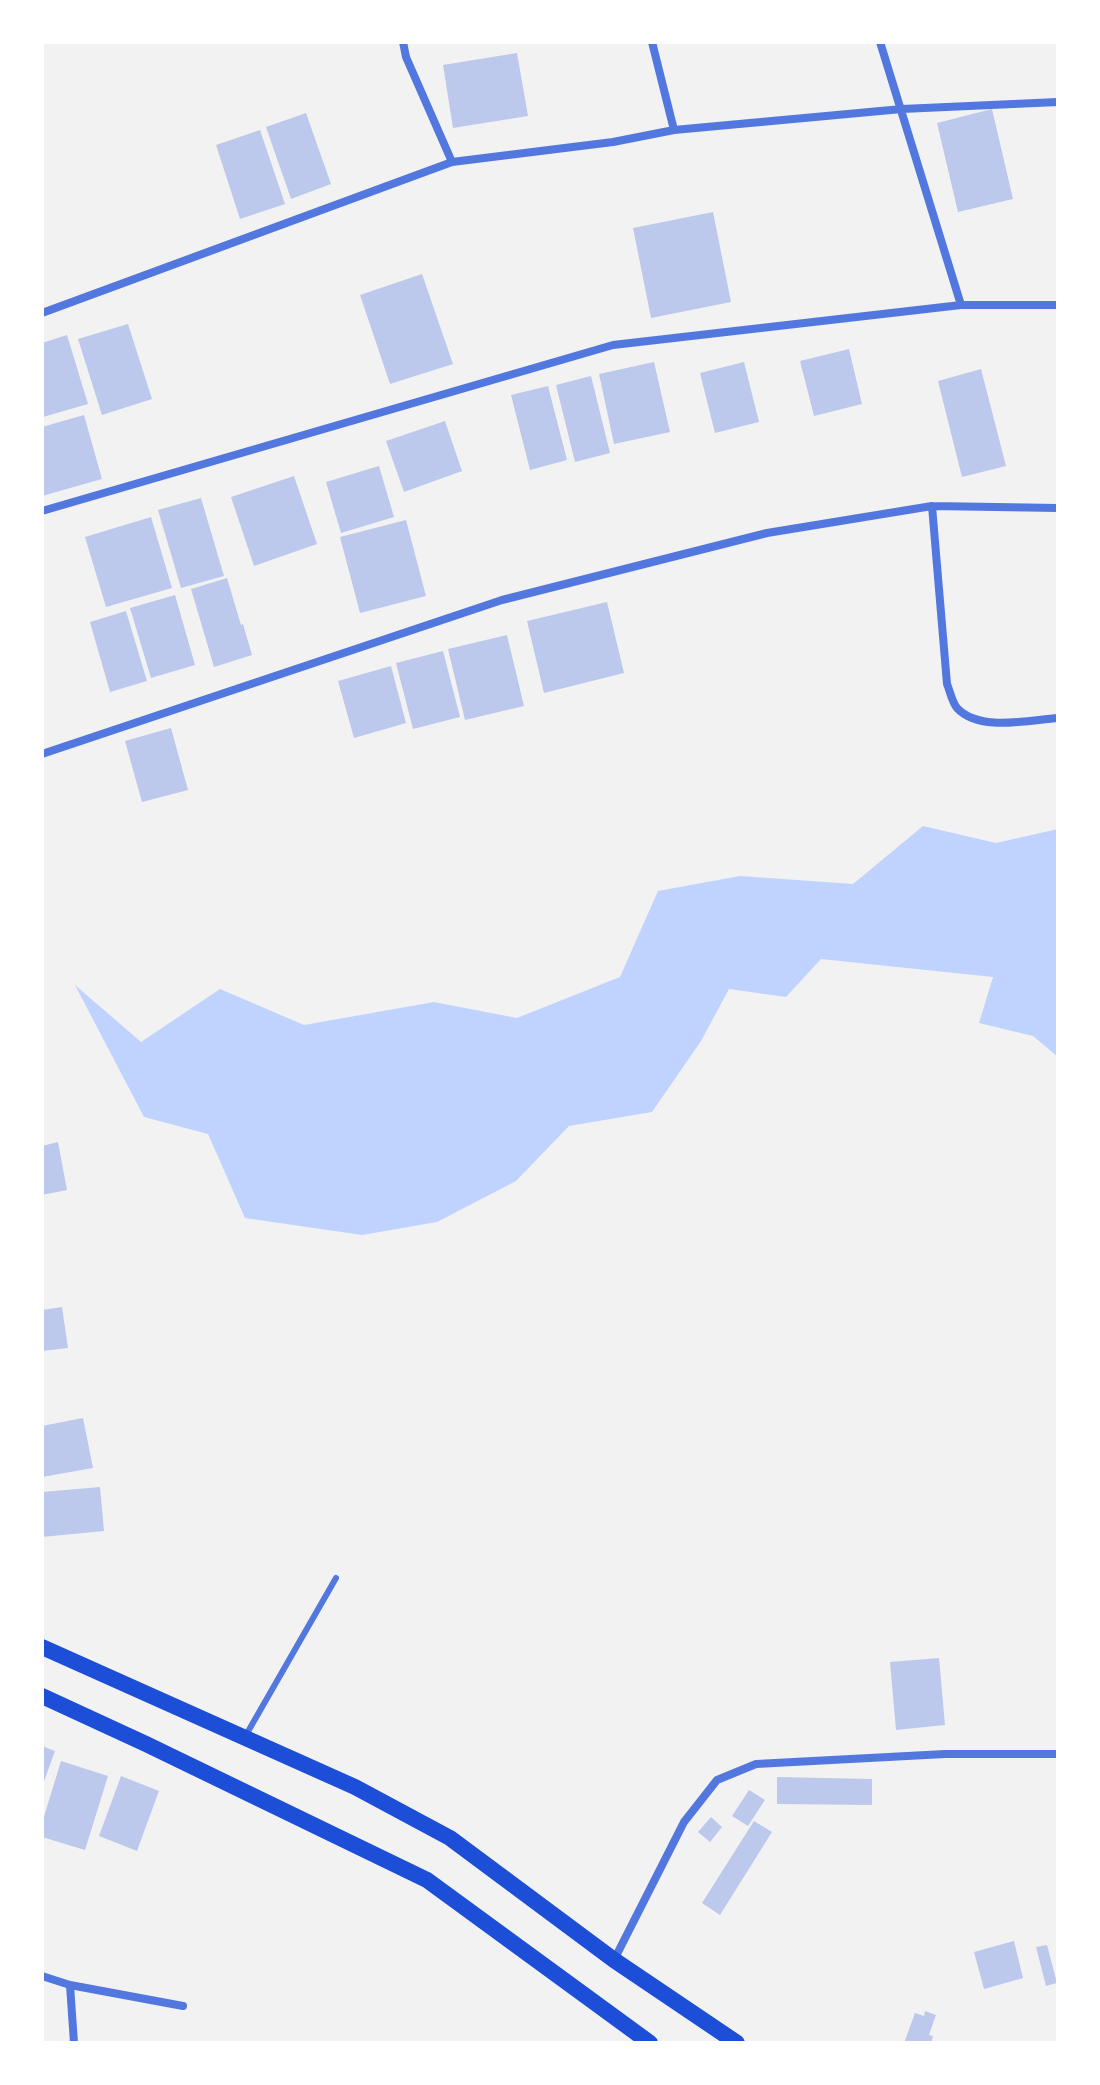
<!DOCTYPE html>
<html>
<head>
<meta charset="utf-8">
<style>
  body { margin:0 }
  #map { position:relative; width:1100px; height:2085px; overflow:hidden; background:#f2f2f2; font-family:Spectral,serif }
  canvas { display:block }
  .frame { position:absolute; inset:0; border:44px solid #fff; pointer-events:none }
</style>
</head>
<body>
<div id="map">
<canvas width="1100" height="2085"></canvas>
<div class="frame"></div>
</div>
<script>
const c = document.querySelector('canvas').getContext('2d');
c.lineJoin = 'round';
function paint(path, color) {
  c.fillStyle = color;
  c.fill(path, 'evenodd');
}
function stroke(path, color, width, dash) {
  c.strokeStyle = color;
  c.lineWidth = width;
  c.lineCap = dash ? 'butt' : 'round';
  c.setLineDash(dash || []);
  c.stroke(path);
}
const water = new Path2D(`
  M923 826 996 843 1058 829V1057L1033 1036 979 1023 993 977 821 959 786 997 729 989 701 1041 652 1112 569 1126 516 1181 437 1222 362 1235 245 1218 208 1134 144 1117 75 985 141 1042 220 989 304 1025 434 1002 517 1018 620 977 658 891 740 876 853 884Z`);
const building = new Path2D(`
  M517 53 528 116 453 128 443 65Z
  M992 109 1013 199 958 212 937 123Z
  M306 113 331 184 291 199 266 127Z
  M260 130 285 204 240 219 216 145Z
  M713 212 731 302 651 318 633 228Z
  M422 274 453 364 390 384 360 295Z
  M128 324 152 399 102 415 78 339Z
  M67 335 88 404 43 417 42 343Z
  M849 349 862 404 814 416 800 361Z
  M654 362 670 432 614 444 599 374Z
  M744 362 759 422 715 433 700 373Z
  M981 369 1006 466 962 477 938 381Z
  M591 376 610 453 575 462 556 385Z
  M548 386 567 460 530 470 511 395Z
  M84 415 102 479 42 496V427Z
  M445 421 462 471 404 492 386 441Z
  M379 466 394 517 341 533 326 482Z
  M294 476 317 544 254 566 231 497Z
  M201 498 224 576 181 588 158 510Z
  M151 517 172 588 106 607 85 537Z
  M406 520 426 596 360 613 340 537Z
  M227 578 241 625 243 624 252 655 214 667 191 589Z
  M175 595 195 665 151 678 130 608Z
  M607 602 624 673 544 693 527 621Z
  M126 611 147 681 110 692 90 622Z
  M507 635 524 706 465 720 448 649Z
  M443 651 460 717 413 729 396 663Z
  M391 666 406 723 354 738 338 681Z
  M171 728 188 790 142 802 125 741Z
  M58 1142 67 1190 42 1195V1146Z
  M62 1307 68 1348 42 1351V1310Z
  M83 1418 93 1468 42 1477V1426Z
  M100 1487 104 1531 42 1537V1492Z
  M939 1658 945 1725 896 1730 890 1662Z
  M42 1746 55 1751 42 1787Z
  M61 1761 108 1776 85 1850 42 1837V1823Z
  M121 1776 159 1791 137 1851 99 1836Z
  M777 1777 872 1779V1805L777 1804Z
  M749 1790 765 1800 748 1826 732 1816Z
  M711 1817 722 1827 710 1842 698 1832Z
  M754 1821 772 1832 720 1915 702 1903Z
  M1014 1941 1023 1978 984 1989 974 1952Z
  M1047 1945 1057 1983 1046 1986 1036 1947Z
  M925 2011 936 2015 929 2035 933 2036 931 2043H904L915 2013 924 2016Z`);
const service = new Path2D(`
  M246 1735 336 1578`);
const minor = new Path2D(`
  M403 42 406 57 452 162
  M652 42 674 130
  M880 42 961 305
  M42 313 452 162 613 142 674 130 902 109 1058 102
  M932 506 947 684C950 691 952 702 957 708 979 732 1028 720 1058 718
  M42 511 613 345 961 305H1058
  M42 754 502 600 767 533 932 506 1058 508
  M614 1960 684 1822 717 1780 756 1764 945 1754H1058
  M42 1976 70 1985 183 2006
  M70 1985 74 2043`);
const secondary = new Path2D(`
  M42 1647 355 1787 450 1838 614 1960 737 2043
  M42 1696 146 1744 427 1880 650 2043`);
paint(water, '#bfd3fe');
paint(building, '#bdc9ec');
stroke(service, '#5277de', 6);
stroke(minor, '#5277de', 8);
stroke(secondary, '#1d4ed8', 16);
</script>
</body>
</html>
